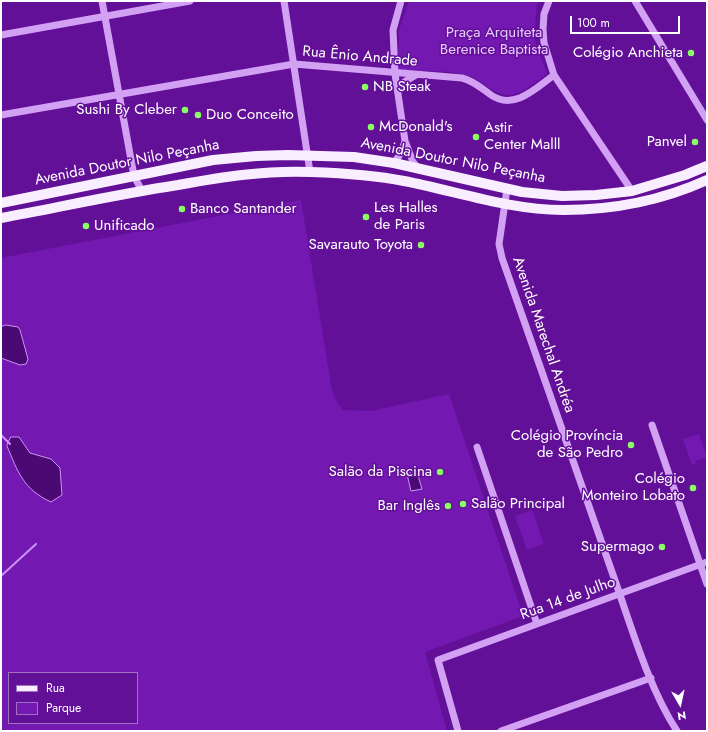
<!DOCTYPE html>
<html>
<head>
<meta charset="utf-8">
<style>
  body { margin:0 }
  #map { position:relative; width:708px; height:732px; overflow:hidden; background:#631098; font-family:Jost,sans-serif }
  canvas { display:block }
  .frame { position:absolute; inset:0; border:2px solid #fff; pointer-events:none }
  .legend { position:absolute; left:8px; top:672px; width:130px; height:52px; box-sizing:border-box; background:#631098; border:1px solid #a170c1; margin:0; padding:5px 7px; list-style:none; font-size:12px; color:#fff }
  .legend li { display:flex; align-items:center; gap:8px; height:20px }
  .legend b { width:20px; border:1px solid #a170c1 }
  .north { position:absolute; left:660px; top:684px; width:40px; height:40px; -webkit-text-stroke:3px #631098; paint-order:stroke; rotate:171deg; font-size:11px; font-weight:700; line-height:16px; text-align:center; color:#fff }
  .north::after { content:''; display:block; margin:auto; width:14px; height:18px; background:#fff; clip-path:polygon(50% 0,100% 100%,50% 72%,0 100%) }
  .scale { position:absolute; left:570px; top:16px; width:110px; height:18px; box-sizing:border-box; border:2px solid #fff; border-top:0; padding-left:5px; font-size:12px; line-height:14px; white-space:nowrap; color:#fff; -webkit-text-stroke:3px #631098; paint-order:stroke }
</style>
</head>
<body>
<div id="map">
<canvas width="708" height="732"></canvas>
<div class="frame"></div>
<ul class="legend">
<li><b style="height:5px;background:#f9eeff"></b>Rua</li>
<li><b style="height:11px;background:#7418b2"></b>Parque</li>
</ul>
<div class="north">N</div>
<div class="scale">100 m</div>
</div>
<script>
const c = document.querySelector('canvas').getContext('2d');
c.lineJoin = 'round';
function paint(path, color) {
  c.fillStyle = color;
  c.fill(path, 'evenodd');
}
function stroke(path, color, width, dash) {
  c.strokeStyle = color;
  c.lineWidth = width;
  c.lineCap = dash ? 'butt' : 'round';
  c.setLineDash(dash || []);
  c.stroke(path);
}
function label(font, color, halo, rows, align = 'center') {
  c.font = font + ' Jost,sans-serif';
  c.lineWidth = 3;
  c.setLineDash([]);
  c.textBaseline = 'middle';
  c.strokeStyle = halo;
  c.fillStyle = color;
  for (const [text, x, y, turn = 0] of rows) {
    c.save();
    c.translate(x, y);
    c.rotate((+turn || 0) * Math.PI / 180);
    c.textAlign = isNaN(turn) ? turn : align;
    if (halo) c.strokeText(text, 0, 0);
    c.fillText(text, 0, 0);
    c.restore();
  }
}
const green = new Path2D(`
  M409 1H539L537 4 534 38 547 74C536 81 521 96 507 95 492 94 481 78 466 75 446 70 419 71 398 70L399 30Z
  M301 200 332 391 337 402 343 410 371 411 449 394 523 616 425 652 447 731H1V258ZM9 673H137V723H9Z
  M699 434 707 457 695 461 696 464 692 465 683 439Z
  M532 510 544 544 527 550 515 516Z`);
const water = new Path2D(`
  M6 325 18 327 20 330 28 359 26 364 20 365 1 358V327Z
  M11 437H19L30 453 51 459 60 468 62 495 51 502C23 489 18 472 7 446Z
  M417 472 422 489 411 491 407 474Z`);
const stream = new Path2D(`
  M1 435 10 444
  M1 576 36 544`);
const minor = new Path2D(`
  M102 1 134 176 142 191
  M284 1 310 172
  M401 1 393 30 395 74 405 141 413 162 419 169
  M549 1 544 14 543 29 544 43 554 75 632 191
  M635 1 707 120
  M1 35 190 1
  M398 92 404 82 416 75
  M1 115 294 64 462 78C474 81 481 88 491 95 514 111 536 88 554 75
  M394 163 401 153 405 141
  M507 189 499 244 502 258C539 363 575 468 612 572 630 622 648 687 677 731
  M652 425 707 584
  M477 447 537 624
  M458 731 438 660 707 562
  M501 731 651 678`);
const major = new Path2D(`
  M1 203 213 160 256 156 288 155 354 157 394 163 522 192 562 196 596 195 632 191 685 175 707 166
  M1 218C60 207 119 194 178 185 222 177 266 170 311 172 341 173 374 175 404 181 456 191 509 210 563 210 612 210 663 200 707 180`);
const markers = [
  [691,53,4,"#89ff64"],
  [365,87,4,"#89ff64"],
  [185,110,4,"#89ff64"],
  [198,115,4,"#89ff64"],
  [371,127,4,"#89ff64"],
  [476,137,4,"#89ff64"],
  [695,142,4,"#89ff64"],
  [182,209,4,"#89ff64"],
  [366,217,4,"#89ff64"],
  [86,226,4,"#89ff64"],
  [421,245,4,"#89ff64"],
  [631,445,4,"#89ff64"],
  [440,472,4,"#89ff64"],
  [693,488,4,"#89ff64"],
  [463,504,4,"#89ff64"],
  [448,506,4,"#89ff64"],
  [662,547,4,"#89ff64"]
];
const parkNames = [
  ["Praça Arquiteta",494,33],
  ["Berenice Baptista",494,50]
];
const poiNames = [
  ["Colégio Anchieta",683,53],
  ["NB Steak",373,87,"left"],
  ["Sushi By Cleber",177,110],
  ["Duo Conceito",206,115,"left"],
  ["McDonald's",379,127,"left"],
  ["Astir",484,128,"left"],
  ["Center Malll",484,145,"left"],
  ["Panvel",687,142],
  ["Les Halles",374,208,"left"],
  ["de Paris",374,225,"left"],
  ["Banco Santander",190,209,"left"],
  ["Unificado",94,226,"left"],
  ["Savarauto Toyota",413,245],
  ["Colégio Província",623,436],
  ["de São Pedro",623,453],
  ["Salão da Piscina",432,472],
  ["Colégio",685,479],
  ["Monteiro Lobato",685,496],
  ["Salão Principal",471,504,"left"],
  ["Bar Inglês",440,506],
  ["Supermago",654,547]
];
const streetNames = [
  ["Rua Ênio Andrade",360,57,5],
  ["Avenida Doutor Nilo Peçanha",453,161,11],
  ["Avenida Doutor Nilo Peçanha",127,163,-11],
  ["Avenida Marechal Andréa",543,335,71],
  ["Rua 14 de Julho",568,599,-20]
];
paint(green, '#7418b2');
paint(water, '#4b0973');
stroke(water, '#cd92f8', 1);
stroke(stream, '#cd92f8', 2);
stroke(minor, '#d2a1f4', 7);
stroke(major, '#f9eeff', 10);
for (const [x, y, r, color] of markers) {
  const dot = new Path2D();
  dot.arc(x, y, r, 0, 2 * Math.PI);
  c.fillStyle = color;
  c.fill(dot);
  stroke(dot, '#631098', 1.5);
}
label('15px', '#e8c9fe', '#631098', parkNames);
label('15px', '#fff', '#631098', poiNames, 'right');
label('15px', '#fff', '#631098', streetNames);
</script>
</body>
</html>
